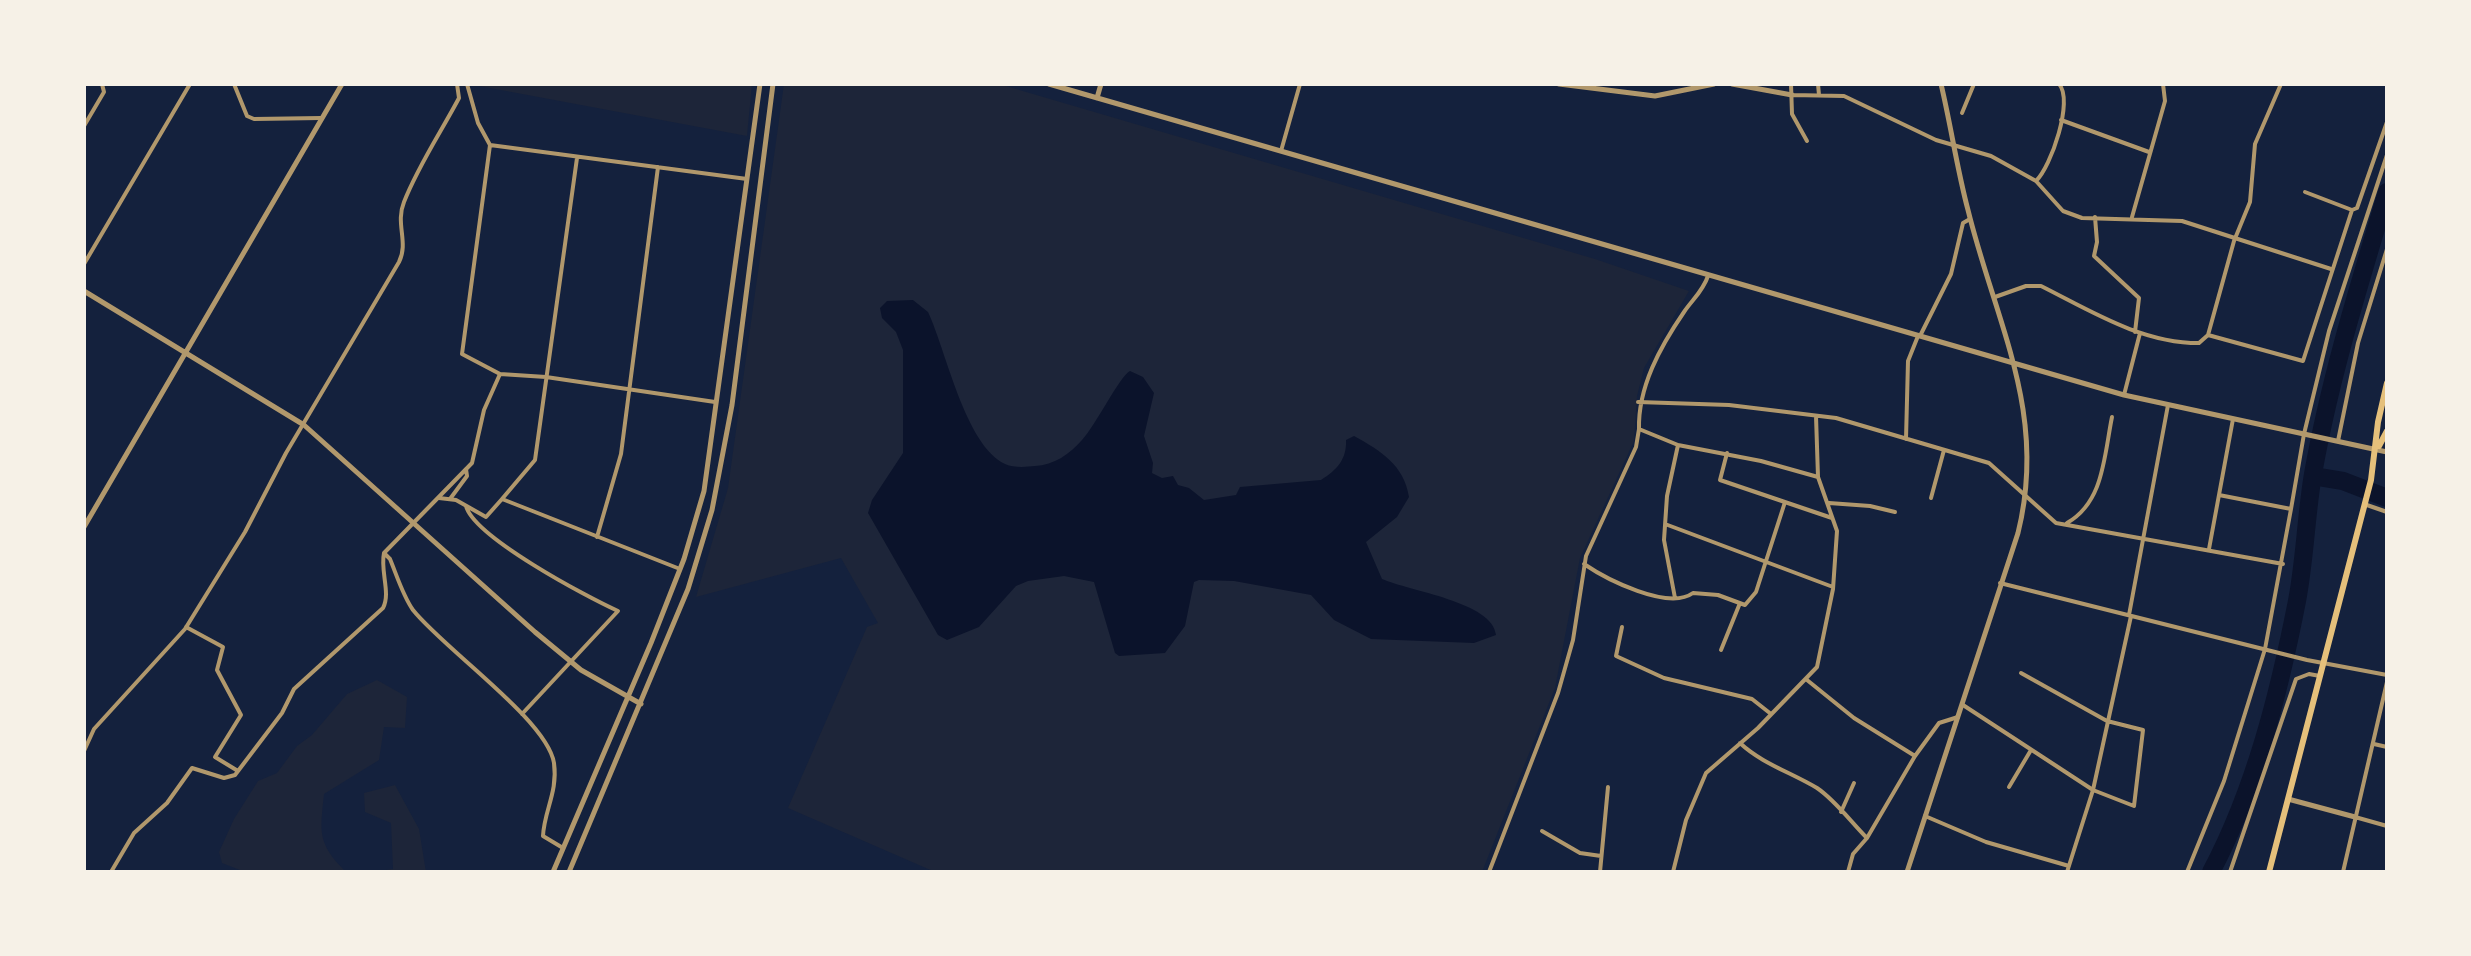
<!DOCTYPE html>
<html>
<head>
<meta charset="utf-8">
<style>
  body { margin:0 }
  #map { position:relative; width:2471px; height:956px; overflow:hidden; background:#14213d; font-family:Arial,sans-serif }
  canvas { display:block }
  .frame { position:absolute; inset:0; border:86px solid #f6f1e7; pointer-events:none }
</style>
</head>
<body>
<div id="map">
<canvas width="2471" height="956"></canvas>
<div class="frame"></div>
</div>
<script>
const c = document.querySelector('canvas').getContext('2d');
c.lineJoin = 'round';
function paint(path, color) {
  c.fillStyle = color;
  c.fill(path, 'evenodd');
}
function stroke(path, color, width, dash) {
  c.strokeStyle = color;
  c.lineWidth = width;
  c.lineCap = dash ? 'butt' : 'round';
  c.setLineDash(dash || []);
  c.stroke(path);
}
const green = new Path2D(`
  M472 84H752L747 136 474 85Z
  M784 84H999L1595 259 1689 291 1644 368 1637 396 1634 441 1580 558 1555 688 1482 872H935L788 808 867 627 878 623 841 558 696 597 728 488Z
  M377 680 407 697 405 728 384 727 379 760 324 794C320 833 317 843 346 872H245L222 863 219 852 234 819 258 781 277 773 297 746 312 735 347 694Z
  M395 785 419 829 426 872H372L393 869 391 823 365 812 364 793Z`);
const water = new Path2D(`
  M913 300 928 312C946 350 965 445 1005 464 1014 468 1026 467 1035 466 1054 465 1070 454 1082 440 1096 425 1119 377 1130 371L1143 377 1154 393 1144 436 1153 463 1152 473 1162 478 1173 476 1178 485 1189 488 1204 500 1236 495 1240 487 1321 480C1337 470 1347 459 1346 440L1354 436C1381 451 1404 465 1409 497L1397 517 1366 542 1382 579C1409 591 1493 602 1496 635L1474 643 1371 639 1334 620 1311 595 1234 581 1199 580 1194 582 1185 626 1165 653 1119 656 1115 653 1094 582 1064 576 1028 581 1016 586 979 627 947 640 938 635 868 513 872 500 903 453V350L896 332 882 318 880 308 887 301Z`);
const river = new Path2D(`
  M2313 476 2343 481 2387 498
  M2211 872C2255 789 2279 693 2297 601 2305 559 2306 516 2313 474 2330 378 2359 285 2387 192`);
const minor = new Path2D(`
  M234 84 247 116 254 119 321 118
  M467 84 478 123 490 145 462 354 500 374 546 377 715 402
  M1791 84 1792 114 1807 141
  M1818 84 1819 95
  M1792 95 1844 96 1936 140 1991 156 2036 181 2063 211 2082 218 2182 221 2331 269
  M1962 113 1974 84
  M2061 120 2149 152
  M84 126 104 92 102 84
  M490 145 747 179
  M1281 151 1300 84
  M577 158 535 460 502 499 680 569
  M2036 181C2051 167 2074 100 2059 84
  M2352 210 2357 208 2387 122
  M2095 217 2097 242 2094 256 2139 298 2135 332
  M2132 217 2165 101 2163 84
  M84 264 190 84
  M1995 297 2026 286H2041C2091 311 2141 343 2199 343L2208 335 2234 241 2250 202 2255 144 2281 84
  M2208 335 2303 361 2352 210 2305 192
  M1920 336 1951 274 1963 223 1970 219
  M2124 395 2140 333
  M1638 402 1729 405 1836 418 1989 463 2056 523 2283 564
  M1816 416 1818 477
  M1639 429C1638 387 1660 347 1684 312 1693 299 1703 291 1708 276
  M1906 439 1908 361 1918 336
  M2338 441 2358 343 2387 249
  M1727 453 1720 480 1832 518
  M439 498 456 500 486 517 502 499
  M1931 498 1944 450
  M450 499 467 476 466 469
  M1829 503 1870 506 1895 512
  M2364 504 2387 512
  M466 506C474 537 587 597 618 611L522 714
  M2291 509 2304 434 2329 331 2387 155
  M2067 523C2104 502 2104 456 2112 417
  M1665 524 1833 587
  M597 537 621 454 658 167
  M2209 549 2233 419
  M384 553 390 559C397 576 403 596 413 610 444 649 547 720 554 763 558 792 544 811 543 836L563 848
  M1584 564C1606 579 1668 611 1693 593L1718 595 1745 605 1756 592 1785 502
  M2000 583 2307 660 2387 675
  M1675 598 1664 540 1667 496 1678 445
  M2129 615 2168 405
  M186 627 223 647 217 670 241 715 215 757 238 771
  M1622 627 1616 656 1664 678 1752 699 1771 714
  M1721 650 1740 603
  M1807 680 1854 718 1915 756
  M1963 705 2093 790 2134 806 2143 730 2107 721 2021 673
  M1740 743C1761 763 1792 773 1817 788 1835 800 1851 822 1867 838
  M2374 744 2387 747
  M84 751 94 729 185 629 245 532 286 453 399 262C409 242 395 224 404 202 418 166 441 132 459 98L457 84
  M2009 787 2031 750
  M1841 812 1854 783
  M1925 816 1986 842 2069 866
  M2355 817 2387 826
  M1542 831 1580 853 1601 856
  M111 872 134 833 167 803 192 768 224 778 235 775 282 713 294 689 383 608C391 593 380 571 384 553L472 463 484 410 500 374
  M1489 872 1558 693 1573 640 1586 556 1636 447 1639 429 1678 445 1761 461 1818 477 1837 531 1833 589 1817 667 1758 728 1706 773 1686 820 1673 872
  M1600 872 1608 787
  M1848 872 1853 854 1867 838 1915 756 1939 723 1958 717
  M2067 872 2093 790 2131 616
  M2187 872 2224 781 2265 649 2291 509 2219 495
  M2230 872 2296 679 2309 674 2320 676
  M2343 872 2387 682`);
const tertiary = new Path2D(`
  M1049 84 2124 395 2387 452
  M1559 84 1655 96 1714 84
  M1732 84 1792 95
  M1097 98 1101 84
  M84 291 304 425 535 632 581 670 641 704
  M84 527 342 84
  M2288 799 2355 817
  M553 872 651 643 684 559 704 491 760 84
  M569 872 688 589 712 510 732 405 773 84
  M1907 872 2018 533C2048 412 1996 324 1968 210 1957 169 1951 126 1941 84`);
const primary = new Path2D(`
  M2379 446 2387 431
  M2269 872 2371 480 2378 422 2387 383`);
paint(green, '#1d2539');
paint(water, '#0b132b');
stroke(river, '#0b132b', 18);
stroke(minor, '#b1986c', 4);
stroke(tertiary, '#b1986c', 5);
stroke(primary, '#e5c07b', 6);
</script>
</body>
</html>
